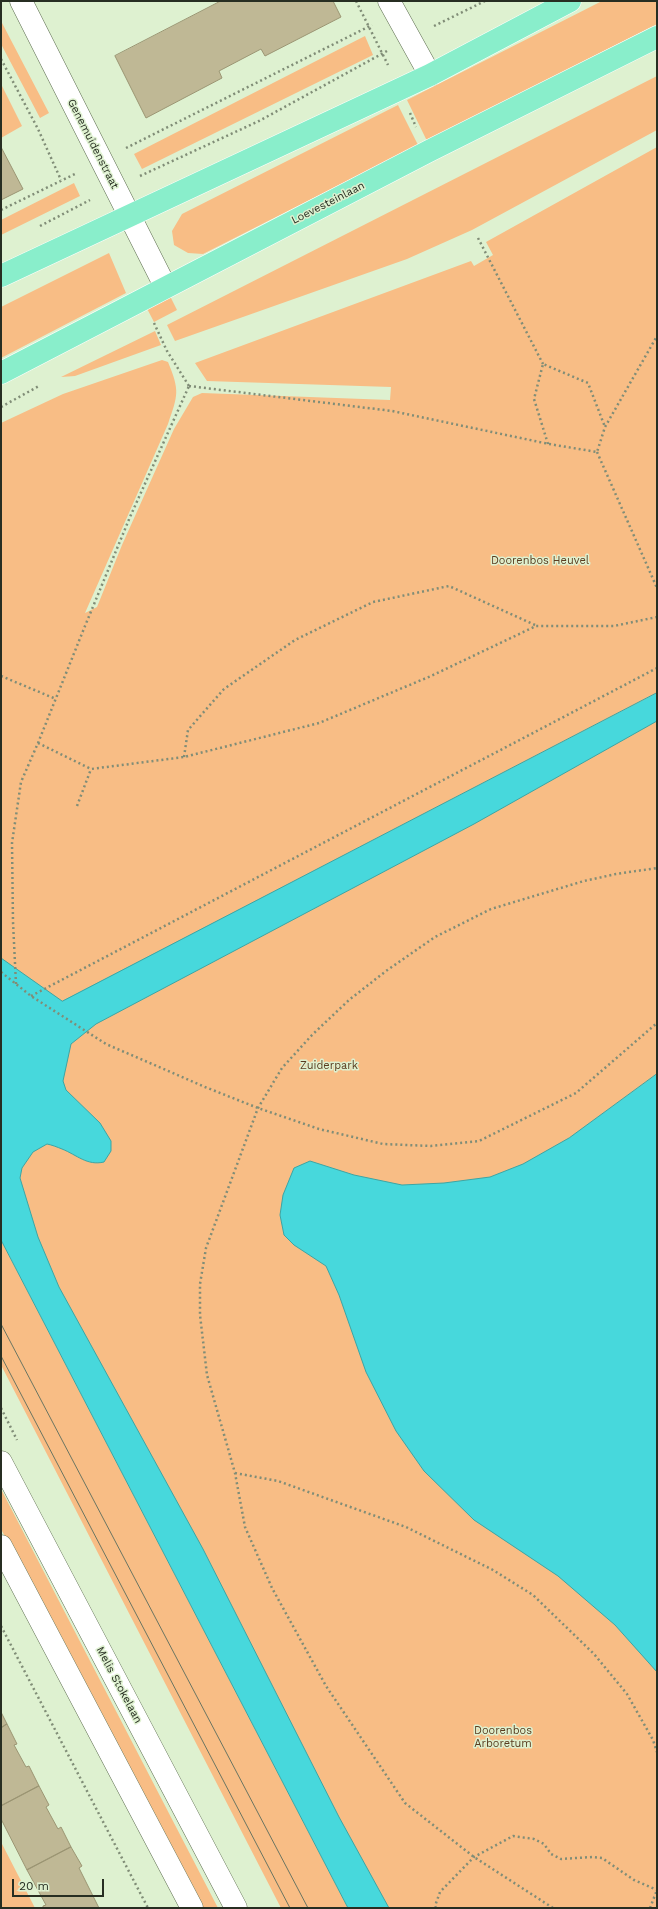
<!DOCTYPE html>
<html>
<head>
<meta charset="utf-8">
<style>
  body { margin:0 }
  #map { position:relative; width:658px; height:1909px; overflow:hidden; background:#def1d0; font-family:"Work Sans",sans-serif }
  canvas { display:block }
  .frame { position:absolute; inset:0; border:2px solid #272e22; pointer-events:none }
  .scale { position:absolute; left:12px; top:1879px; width:92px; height:18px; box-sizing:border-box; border:2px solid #272e22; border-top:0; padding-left:5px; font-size:12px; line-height:14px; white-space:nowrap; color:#272e22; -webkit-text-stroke:3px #def1d0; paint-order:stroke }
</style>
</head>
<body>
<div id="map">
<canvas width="658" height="1909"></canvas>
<div class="frame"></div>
<div class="scale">20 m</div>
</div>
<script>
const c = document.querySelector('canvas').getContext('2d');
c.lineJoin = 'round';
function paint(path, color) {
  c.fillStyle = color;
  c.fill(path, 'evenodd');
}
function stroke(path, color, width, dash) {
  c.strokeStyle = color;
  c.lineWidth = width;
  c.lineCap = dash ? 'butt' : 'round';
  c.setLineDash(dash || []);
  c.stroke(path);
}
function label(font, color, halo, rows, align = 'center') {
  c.font = font + ' "Work Sans",sans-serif';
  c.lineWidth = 3;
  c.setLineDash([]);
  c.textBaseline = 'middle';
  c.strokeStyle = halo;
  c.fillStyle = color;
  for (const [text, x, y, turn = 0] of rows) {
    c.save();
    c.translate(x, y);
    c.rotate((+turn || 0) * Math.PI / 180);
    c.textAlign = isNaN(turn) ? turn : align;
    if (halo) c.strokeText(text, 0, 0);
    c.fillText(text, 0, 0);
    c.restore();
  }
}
const green = new Path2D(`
  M602 1H657V24L427 141 407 100Z
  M1 21 49 113 40 118 1 44Z
  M365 36 373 55 142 169 134 154Z
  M657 76V130L472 230 407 259 175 341 167 325Z
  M1 84 22 126 1 138Z
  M398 105 418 145 203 254 188 253 174 245 172 231 182 214Z
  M657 147V1908H366L1 1196V423L63 394 162 360 168 362C180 391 178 395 168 424L85 613 97 607 122 545 174 429 193 397 202 393 390 400 391 387 207 381 195 363 471 261 474 266 493 255 486 242Z
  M74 183 80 196 1 235V220Z
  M109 253 126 293 1 358V307Z
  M165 286 177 310 154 322 142 299Z
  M155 331 161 345 75 376 61 377Z
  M1 1240 348 1908H281L1 1365Z
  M1 1489 218 1908H200L1 1529Z
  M1 1842 35 1908H1Z`);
const water = new Path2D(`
  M657 693V721L474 824 96 1024 71 1044 63 1081 66 1090 100 1123 111 1141V1151L104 1162C87 1166 77 1155 62 1149 57 1147 52 1145 47 1144L33 1152 22 1168 20 1178 38 1237 59 1287 203 1549 339 1817 389 1908H348L1 1240V958L62 1001Z
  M657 1074V1672L615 1625 558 1576 474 1520 424 1471 396 1431 366 1372 339 1295 326 1266 294 1245 284 1235 280 1215 283 1195 294 1168 310 1161 354 1175 402 1185 444 1183 490 1177 523 1164 569 1138Z`);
const building = new Path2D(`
  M221 1H333L341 17 265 56 261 49 219 71 222 78 146 118 115 56Z
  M1 147 23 189 1 200Z
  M1 1712 7 1724 1 1728Z
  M7 1724 17 1744 14 1745 26 1767 29 1766 39 1786 1 1806V1728Z
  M39 1786 49 1805 46 1807 58 1829 61 1827 71 1847 27 1870 1 1819V1806Z
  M71 1847 82 1866 79 1868 99 1908H43V1906L46 1905 27 1870Z`);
const path = new Path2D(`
  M356 1 388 65
  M434 26 485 1
  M1 59 38 129 61 180
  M410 113 416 127
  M126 148 372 25
  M140 176 259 121 387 51
  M1 210 77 173
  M40 226 90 200
  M478 238 543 364
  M154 323 167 351 189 386
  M189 386 392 411 549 444 597 452 605 427 657 336
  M1 407 39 386
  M548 444 534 399 543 364 588 383 605 427
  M597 452 657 588
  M1 676 56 699
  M38 743 91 769 184 757 319 723 431 676 536 626H614L657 617
  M184 757 188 730 224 689 295 640 373 602 449 586 535 625
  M77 806 91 769
  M1 972 31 996 106 1044 205 1087 258 1108 319 1129 383 1144 431 1146 479 1141 576 1093 657 1023
  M16 984 13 922 12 843 21 782 38 743 85 626 130 517 189 386
  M31 996 657 668
  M1 1408 17 1440
  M235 1473 278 1481 406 1527 493 1570 533 1595 594 1654 627 1694 653 1740 657 1752
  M1 1626 148 1908
  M436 1908 435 1906 440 1892 474 1857 513 1836 534 1839 544 1844 551 1854 561 1859 592 1857 602 1858 634 1880 657 1890
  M553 1908 474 1857 405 1803 326 1686 272 1588 245 1527 235 1473 207 1375 200 1315V1284L206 1248 258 1108 282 1068 312 1035 349 1000 386 971 435 937 491 909 584 881 616 874 657 868
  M650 1908 657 1890`);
const minor = new Path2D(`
  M21 1 165 286
  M389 1 430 75
  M1 1462 236 1908
  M1 1546 192 1908`);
const major = new Path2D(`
  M1 276 430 75 570 1
  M1 373 429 151 657 37`);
const tram = new Path2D(`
  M1 1324 308 1908
  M1 1356 290 1908`);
const streetNames = [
  ["Genemuidenstraat",93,144,63],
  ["Loevesteinlaan",328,203,-27],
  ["Melis Stokelaan",119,1685,62]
];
const parkNames = [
  ["Doorenbos Heuvel",540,561],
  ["Zuiderpark",329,1066],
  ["Doorenbos",503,1731],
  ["Arboretum",503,1744]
];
paint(green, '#f8bd85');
paint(water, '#47d8dc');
stroke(water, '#3da5a4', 1);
paint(building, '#bfb895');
stroke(building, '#9b9573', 1);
stroke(minor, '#5c6c4f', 23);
stroke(major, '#fff', 23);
stroke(path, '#808d77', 2.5, [2, 3]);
stroke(minor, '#fff', 22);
stroke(major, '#89eecb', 22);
stroke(tram, '#6a7562', 1);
label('11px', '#272e22', '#def1d0', streetNames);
label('11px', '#5a3c1f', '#def1d0', parkNames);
</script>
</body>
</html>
